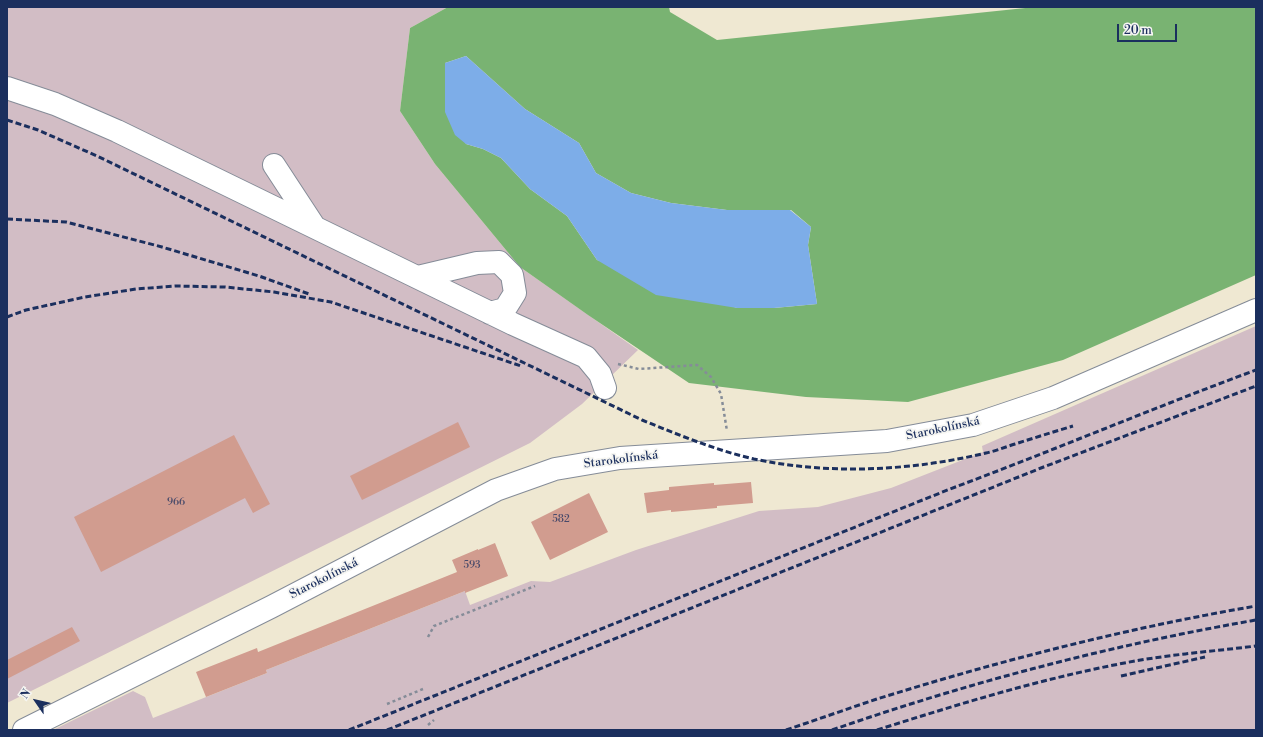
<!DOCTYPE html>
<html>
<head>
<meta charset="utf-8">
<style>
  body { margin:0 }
  #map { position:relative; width:1263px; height:737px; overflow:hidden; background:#efe8d2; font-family:"Libre Bodoni",serif }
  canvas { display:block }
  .frame { position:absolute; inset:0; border:8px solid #1b2f5e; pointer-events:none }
  .north { position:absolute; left:16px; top:681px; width:40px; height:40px; -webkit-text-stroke:3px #f6f6f2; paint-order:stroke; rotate:304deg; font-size:11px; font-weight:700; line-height:16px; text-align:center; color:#1b2f5e }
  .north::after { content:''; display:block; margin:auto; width:14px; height:18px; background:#1b2f5e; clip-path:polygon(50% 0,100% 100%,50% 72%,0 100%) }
  .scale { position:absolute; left:1117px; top:24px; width:60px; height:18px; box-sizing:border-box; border:2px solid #1b2f5e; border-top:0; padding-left:5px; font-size:12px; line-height:14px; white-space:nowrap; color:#1b2f5e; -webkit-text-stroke:3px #f6f6f2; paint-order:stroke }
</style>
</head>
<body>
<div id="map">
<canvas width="1263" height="737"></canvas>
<div class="frame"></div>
<div class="north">N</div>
<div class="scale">20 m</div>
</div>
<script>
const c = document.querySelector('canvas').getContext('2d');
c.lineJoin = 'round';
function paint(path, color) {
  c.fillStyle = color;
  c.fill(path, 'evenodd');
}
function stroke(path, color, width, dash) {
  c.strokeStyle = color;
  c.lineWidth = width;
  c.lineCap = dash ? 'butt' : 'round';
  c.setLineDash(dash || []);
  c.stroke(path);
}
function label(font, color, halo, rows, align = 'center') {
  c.font = font + ' "Libre Bodoni",serif';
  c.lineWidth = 3.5;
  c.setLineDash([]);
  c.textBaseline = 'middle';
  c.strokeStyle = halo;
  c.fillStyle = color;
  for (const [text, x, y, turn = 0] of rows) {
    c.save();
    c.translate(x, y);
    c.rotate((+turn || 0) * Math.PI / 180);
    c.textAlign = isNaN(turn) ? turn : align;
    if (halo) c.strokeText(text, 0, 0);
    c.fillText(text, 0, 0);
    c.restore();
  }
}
const industrial = new Path2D(`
  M7 7H448L410 28 400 111 435 164 520 267 638 350 582 404 530 443 7 703Z
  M1256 326V730H53L133 691 145 697 153 718 267 673 266 670 465 591 470 605 531 581 550 582 636 550 759 511 818 507 891 488 983 452 982 446Z`);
const forest = new Path2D(`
  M448 7H669L670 12 717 40 1035 7H1256V275L1063 360 908 402 806 397 689 383 588 315 520 267 435 164 400 111 410 28ZM466 56 525 109 579 143 596 173 631 193 671 203 727 210H791L811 227 808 245 817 304 774 308H737L597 260 567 216 530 189 501 158 483 149 466 144 445 92V63Z`);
const water = new Path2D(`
  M466 56 525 109 579 143 596 173 631 193 671 203 727 210H790L811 227 808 245 817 304 774 308H737L656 295 597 260 567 216 530 189 501 158 483 149 466 144 455 135 445 112V63Z`);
const building = new Path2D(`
  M458 422 470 447 362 500 350 476Z
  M234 435 270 504 253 513 245 498 101 572 74 517Z
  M751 482 753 503 717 506V508L671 512V510L647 513 644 493 669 490V487L714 483V485Z
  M589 493 608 532 550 560 531 522Z
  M495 543 508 576 465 593V591L266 670 267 673 206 697 196 672 257 648 258 652 457 572 452 560 478 549V550Z
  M72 627 80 641 7 679V660Z`);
const path = new Path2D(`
  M618 364 639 369 697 365 711 377 721 394 727 431
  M428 637 434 626 535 586
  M387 704 423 689
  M428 725 434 720`);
const minor = new Path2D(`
  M7 88 55 104 117 131 513 324 586 357 600 374 605 388
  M274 165 314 226
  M418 277 477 263 499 262 512 275 515 293 505 309 490 313
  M24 730 271 607 496 490 555 469 620 458 887 441 973 425 1053 398 1256 310`);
const rail = new Path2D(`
  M7 120 38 130 97 156 642 420C679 435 715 450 754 459 830 475 910 471 986 453 996 451 1005 447 1015 444 1034 438 1053 432 1073 426
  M7 219 66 222 162 247 259 276 309 294
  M7 317 26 310 85 297 136 289 176 286 225 287 274 292 331 302 521 366
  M1121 676 1205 657
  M349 730 950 489C1052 451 1153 408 1256 370
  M387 730 1041 468 1256 386
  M786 730C816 720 847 709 877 699 1002 660 1128 628 1256 606
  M832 730C970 682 1112 645 1256 620
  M877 730C962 703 1047 677 1135 661 1175 654 1216 651 1256 646`);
const numberNames = [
  ["966",176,503],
  ["582",561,520],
  ["593",472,566]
];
const streetNames = [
  ["Starokolínská",943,429,-12],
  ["Starokolínská",621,460,-7],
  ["Starokolínská",324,579,-27]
];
paint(industrial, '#d2bdc5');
paint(forest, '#79b372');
paint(water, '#7dade8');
paint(building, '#d19c8f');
stroke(minor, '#858c98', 24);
stroke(path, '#858c98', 2.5, [3, 3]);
stroke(minor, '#fff', 22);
stroke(rail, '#1b2f5e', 3, [6, 3]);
label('10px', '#484a6a', null, numberNames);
label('12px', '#1b2f5e', '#f6f6f2', streetNames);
</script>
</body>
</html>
